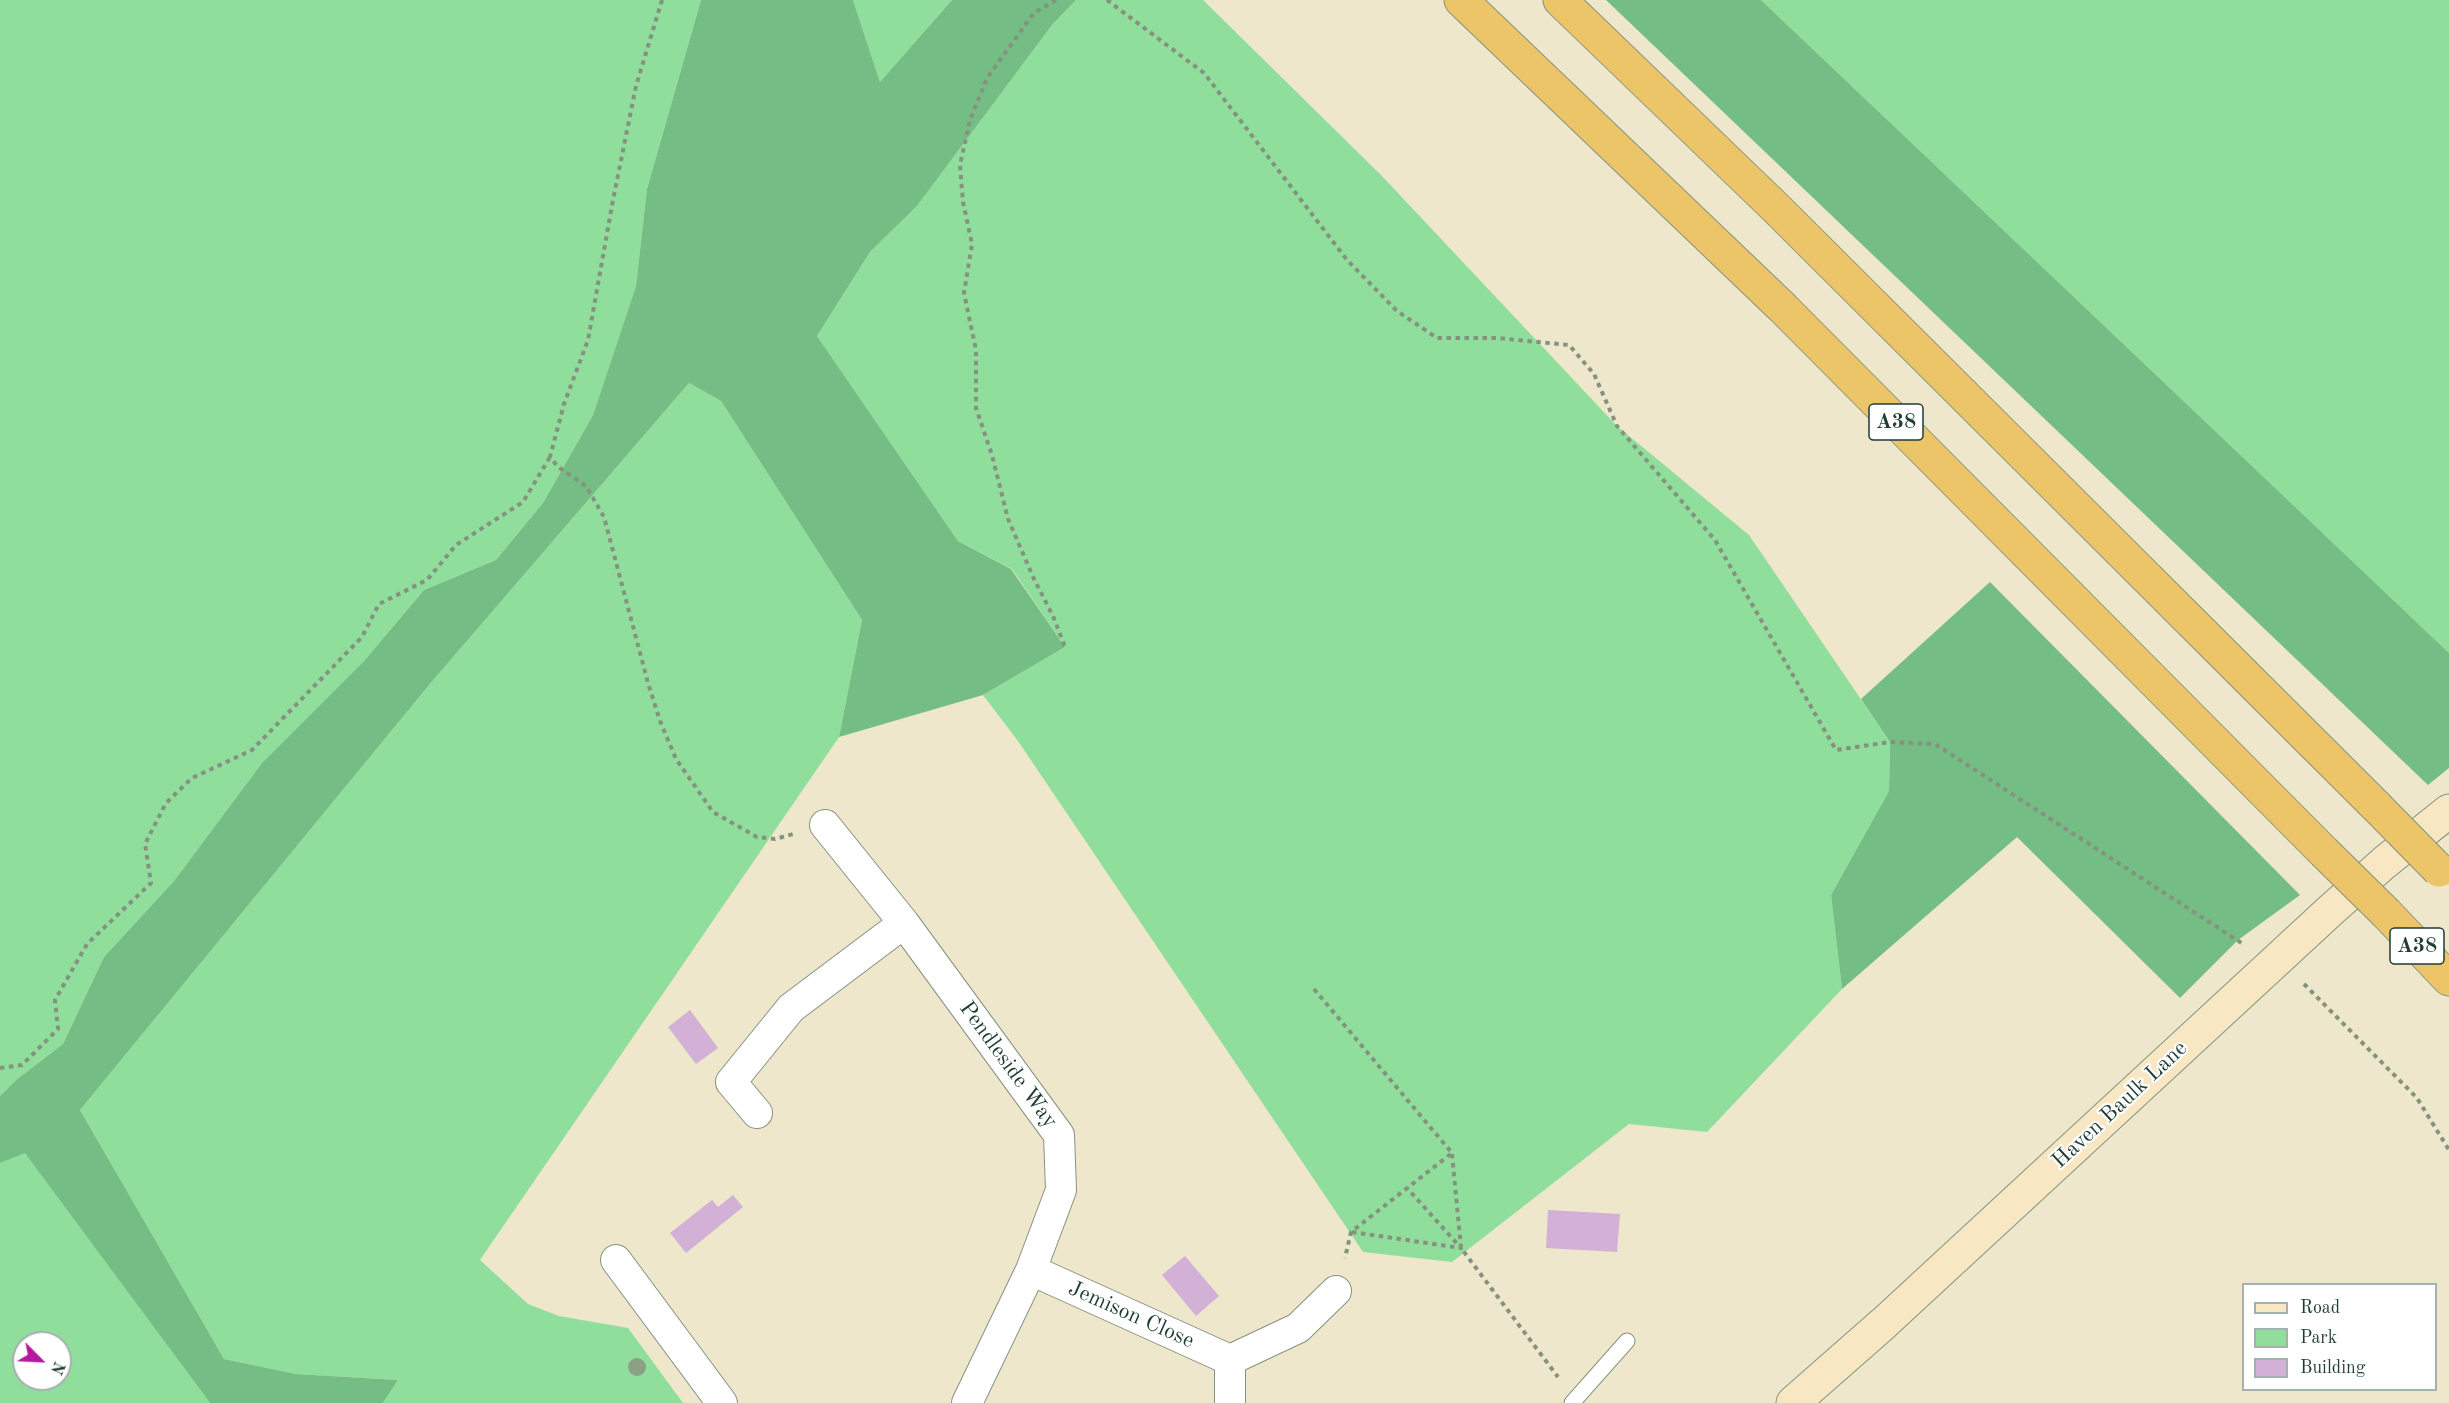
<!DOCTYPE html>
<html>
<head>
<meta charset="utf-8">
<style>
  body { margin:0 }
  #map { position:relative; width:2449px; height:1403px; overflow:hidden; background:#eee7cb; font-family:"Old Standard TT",serif }
  canvas { display:block }
  .legend { position:absolute; left:2242px; top:1283px; width:195px; height:108px; box-sizing:border-box; background:#fff; border:2px solid #a5b1ae; margin:0; padding:8px 10px; list-style:none; font-size:18px; color:#1f3d34 }
  .legend li { display:flex; align-items:center; gap:12px; height:30px }
  .legend b { width:30px; border:2px solid #a5b1ae }
  .north { position:absolute; left:12px; top:1331px; width:60px; height:60px; box-sizing:border-box; background:#fff; border:2px solid #a5b1ae; border-radius:50%; rotate:114deg; font-size:16px; font-weight:700; line-height:24px; text-align:center; color:#1f3d34 }
  .north::after { content:''; display:block; margin:auto; width:21px; height:27px; background:#b5179e; clip-path:polygon(50% 0,100% 100%,50% 72%,0 100%) }
</style>
</head>
<body>
<div id="map">
<canvas width="2449" height="1403"></canvas>
<ul class="legend">
<li><b style="height:8px;background:#f7e8c3"></b>Road</li>
<li><b style="height:16px;background:#90de9c"></b>Park</li>
<li><b style="height:16px;background:#d3b0d6"></b>Building</li>
</ul>
<div class="north">N</div>
</div>
<script>
const c = document.querySelector('canvas').getContext('2d');
c.lineJoin = 'round';
function paint(path, color) {
  c.fillStyle = color;
  c.fill(path, 'evenodd');
}
function stroke(path, color, width, dash) {
  c.strokeStyle = color;
  c.lineWidth = width;
  c.lineCap = dash ? 'butt' : 'round';
  c.setLineDash(dash || []);
  c.stroke(path);
}
function label(font, color, halo, rows, align = 'center') {
  c.font = font + ' "Old Standard TT",serif';
  c.lineWidth = 4.5;
  c.setLineDash([]);
  c.textBaseline = 'middle';
  c.strokeStyle = halo;
  c.fillStyle = color;
  for (const [text, x, y, turn = 0] of rows) {
    c.save();
    c.translate(x, y);
    c.rotate((+turn || 0) * Math.PI / 180);
    c.textAlign = isNaN(turn) ? turn : align;
    if (halo) c.strokeText(text, 0, 0);
    c.fillText(text, 0, 0);
    c.restore();
  }
}
const green = new Path2D(`
  M0 0H701L647 189 636 286 593 415 543 503 496 560 424 590 364 661 262 763 174 881 104 957 63 1044 16 1080 0 1096Z
  M853 0H952L880 82Z
  M1076 0H1203L1381 175 1617 426 1749 535 1890 742 1889 791 1831 895 1842 989 1707 1132 1629 1124 1452 1262 1363 1252 1018 741 983 695 1065 647 1012 569 958 541 817 336 870 252 917 206 1052 25Z
  M1761 0H2449V653Z
  M689 383 721 401 862 620 839 737 480 1260 528 1304 559 1316 628 1328 683 1403H383L398 1380 296 1374 224 1359 80 1110 429 685Z
  M25 1152 210 1403H0V1163ZM24 1343H60V1379H24Z`);
const forest = new Path2D(`
  M701 0H853L880 82 952 0H1076L1052 25 917 206 870 252 817 336 958 541 1011 569 1065 647 983 695 839 737 862 620 721 401 689 383 429 685 80 1110 224 1359 296 1374 398 1380 383 1403H210L25 1153 0 1163V1096L16 1080 63 1044 104 957 174 881 262 763 364 661 424 590 496 560 543 503 593 415 636 286 647 189Z
  M1606 0H1761L2449 653V768L2428 785Z
  M1990 582 2300 895 2238 940 2180 998 2017 837 1842 989 1831 895 1889 791 1890 742 1861 699Z`);
const building = new Path2D(`
  M690 1010 718 1048 696 1064 668 1027Z
  M733 1195 743 1207 686 1253 670 1233 712 1200 718 1207Z
  M1548 1210 1620 1214 1617 1252 1546 1248Z
  M1185 1256 1219 1296 1196 1316 1162 1275Z`);
const path = new Path2D(`
  M662 0 636 86 613 200 588 340 564 404 550 457 558 467 586 486 604 517 648 683 660 721 676 759 713 812 757 837 775 839 793 834
  M1056 0 1034 13 987 78 970 120 960 165 963 202 972 244 964 293 976 350V408L992 455 1008 519 1034 579 1053 616 1065 647
  M1107 0 1204 73 1347 260 1397 311 1437 338H1497L1569 345 1594 374 1617 426 1715 540 1836 750 1890 742 1935 744 2243 944
  M2304 984 2417 1098 2449 1150
  M1314 989 1452 1153 1351 1232 1345 1258
  M0 1068 22 1065 58 1029 55 1000 87 944 151 883 145 844 166 803 192 778 252 750 362 637 379 604 427 580 456 545 523 502 550 457
  M1452 1154 1461 1248 1558 1377
  M1352 1232 1461 1248 1407 1188`);
const lane = new Path2D(`
  M1572 1403 1627 1341`);
const street = new Path2D(`
  M825 825 904 923 1059 1135 1061 1190 1031 1270 967 1403
  M757 1113 731 1082 791 1008 904 923
  M616 1260 722 1403
  M1031 1270 1230 1360 1298 1328 1336 1291
  M1230 1360V1403`);
const secondary = new Path2D(`
  M1793 1403 1884 1323 2331 910 2385 862 2449 811`);
const highway = new Path2D(`
  M1461 0 1783 308 2324 852
  M1560 0 1776 208 2377 807
  M2386 913 2449 979`);
const highwayBridge = new Path2D(`
  M2377 807 2439 870
  M2324 852 2386 913`);
const trees = [
  [637,1367]
];
const shields = [
  [1896,422,54],
  [2417,946,54]
];
const shieldNames = [
  ["A38",1896,422],
  ["A38",2417,946]
];
const streetNames = [
  ["Pendleside Way",1008,1065,54],
  ["Haven Baulk Lane",2120,1105,-43],
  ["Jemison Close",1131,1315,24]
];
paint(green, '#90de9c');
paint(forest, '#74bd84');
paint(building, '#d3b0d6');
stroke(lane, '#869280', 17);
stroke(street, '#869280', 32);
stroke(secondary, '#869280', 35);
stroke(highway, '#869280', 35);
stroke(path, '#869280', 4, [4.5, 4.5]);
stroke(lane, '#fff', 15);
stroke(street, '#fff', 30);
stroke(secondary, '#f7e8c3', 33);
stroke(highway, '#ecc569', 33);
stroke(highwayBridge, '#869280', 35, []);
stroke(highwayBridge, '#ecc569', 33);
c.fillStyle = '#8ca086';
for (const [x, y] of trees) {
  c.beginPath();
  c.arc(x, y, 9, 0, 2 * Math.PI);
  c.fill();
}
for (const [x, y, w] of shields) {
  const box = new Path2D();
  box.roundRect(x - w / 2, y - 18, w, 36, 4.5);
  c.fillStyle = '#fff';
  c.fill(box);
  stroke(box, '#1f3d34', 1.5);
}
label('bold 21px', '#1f3d34', null, shieldNames);
label('22px', '#1f3d34', '#fff', streetNames);
</script>
</body>
</html>
